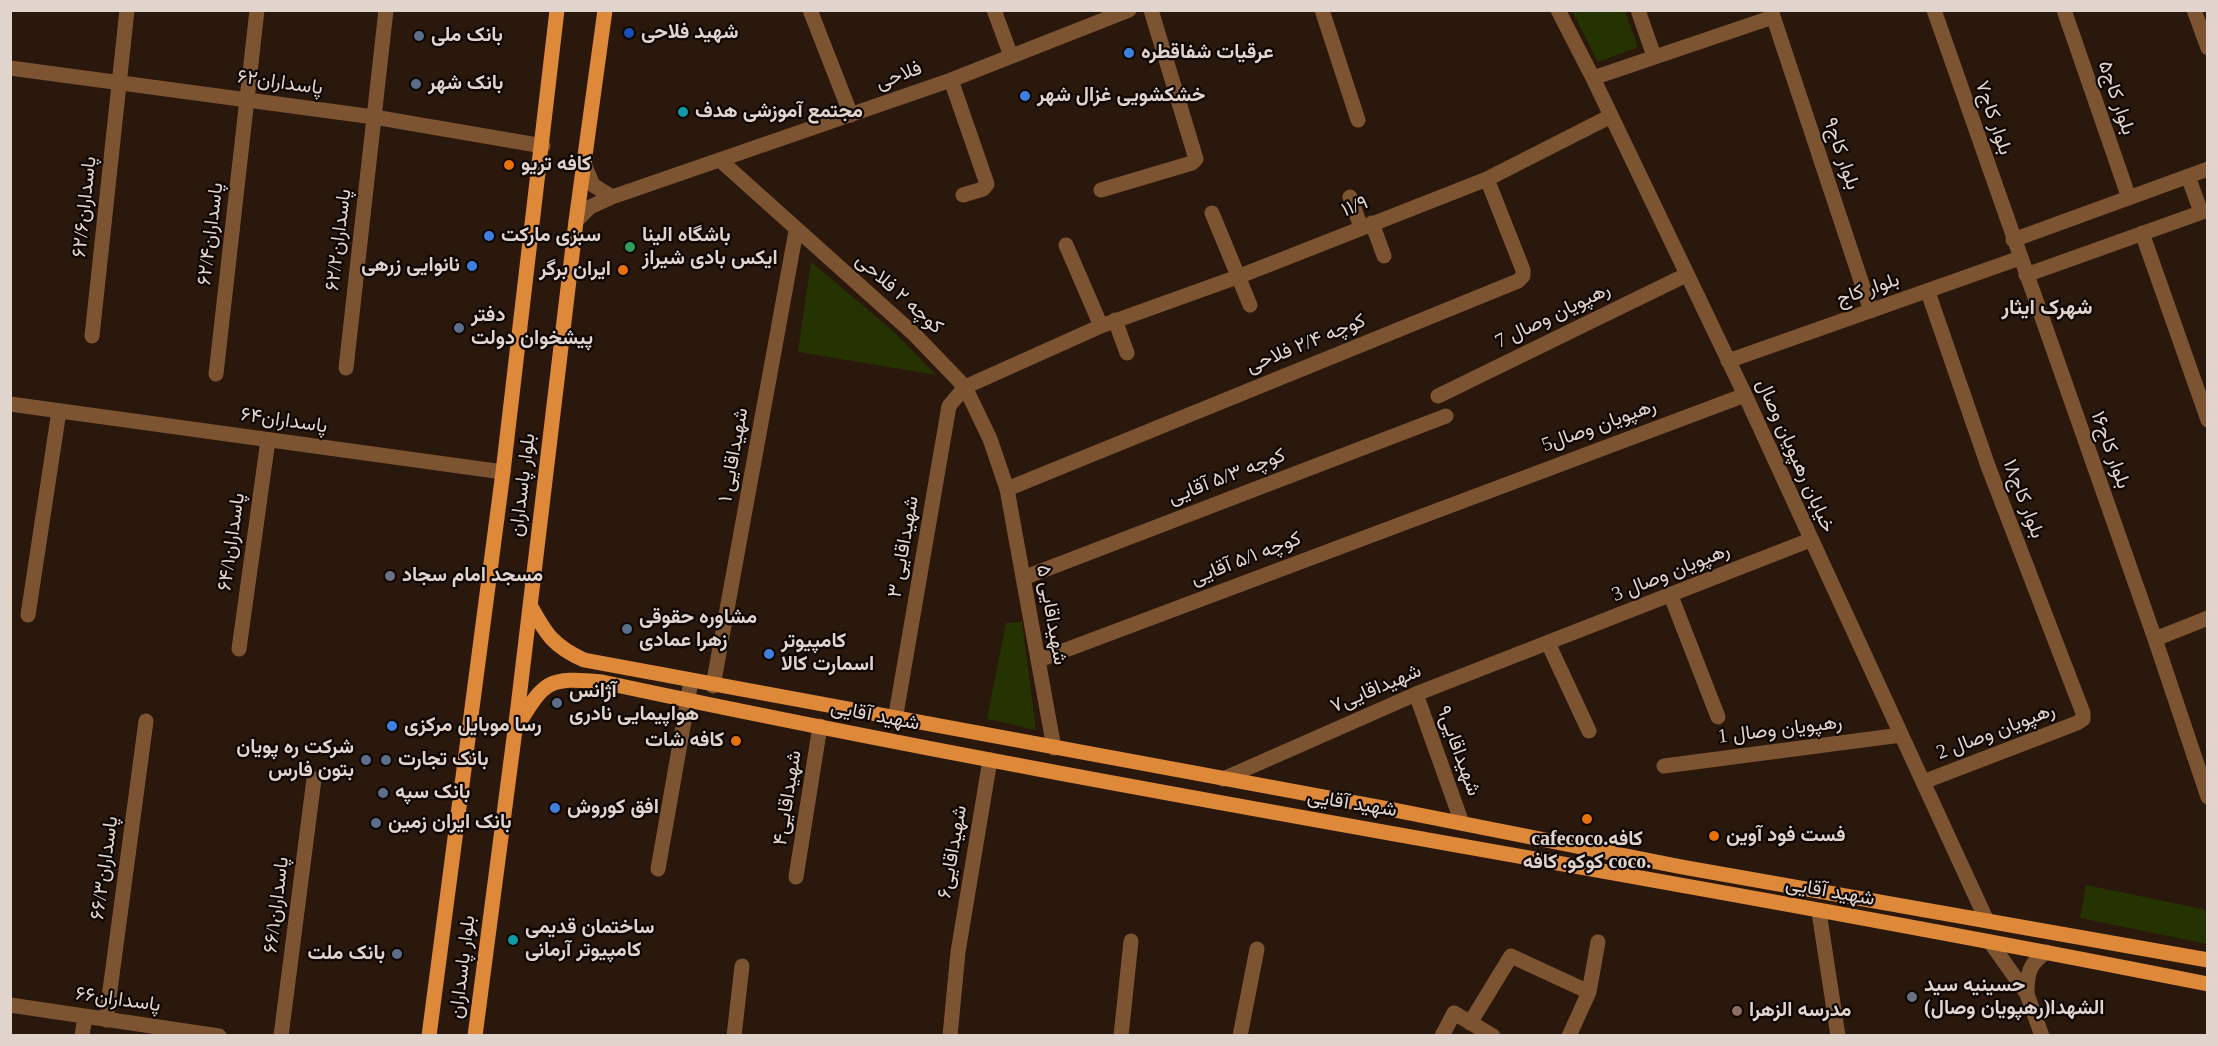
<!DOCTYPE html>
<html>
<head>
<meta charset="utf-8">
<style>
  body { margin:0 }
  #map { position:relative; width:2218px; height:1046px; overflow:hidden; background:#2a180c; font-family:"Times New Roman",serif }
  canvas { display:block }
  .frame { position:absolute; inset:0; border:12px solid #e1d4cc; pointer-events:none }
</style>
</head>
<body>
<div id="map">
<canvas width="2218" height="1046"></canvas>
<div class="frame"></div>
</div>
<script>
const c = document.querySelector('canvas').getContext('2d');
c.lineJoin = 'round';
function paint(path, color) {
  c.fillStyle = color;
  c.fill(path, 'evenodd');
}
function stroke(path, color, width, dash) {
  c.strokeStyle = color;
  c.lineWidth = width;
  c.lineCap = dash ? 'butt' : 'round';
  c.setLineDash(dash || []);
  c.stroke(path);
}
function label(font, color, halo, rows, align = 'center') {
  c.font = font + ' "Times New Roman",Vazirmatn,serif';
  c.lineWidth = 4.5;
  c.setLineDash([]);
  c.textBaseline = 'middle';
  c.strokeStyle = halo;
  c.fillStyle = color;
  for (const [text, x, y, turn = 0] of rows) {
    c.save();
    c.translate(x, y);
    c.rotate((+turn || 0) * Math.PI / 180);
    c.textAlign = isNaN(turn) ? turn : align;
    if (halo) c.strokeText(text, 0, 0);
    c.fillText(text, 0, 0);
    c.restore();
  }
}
const green = new Path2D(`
  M1572 11H1625L1638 47 1598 62Z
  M811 262 893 331 936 375 798 352Z
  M1022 622 1036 730 987 719 1006 623Z
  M2086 885 2207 910V944L2080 918Z`);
const minor = new Path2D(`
  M810 10 851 115
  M994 10 1011 56
  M1322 10 1358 120
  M1558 10 1593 78 1745 395 1987 921
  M1638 10 1654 56
  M1771 10 1871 311
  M1934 10 2155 639 2208 797
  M2064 10 2129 198
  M2194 10 2208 48
  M10 68 374 117 543 146
  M1593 78 1773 17
  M951 80 987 184 983 189 963 195
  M721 161 915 335 965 387 990 439 1007 489 1054 748
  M584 164 593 185 612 197
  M2188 176 2201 212
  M1101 190 1192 163 1196 159 1151 10
  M1350 197 1361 227
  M1212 213 1250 305
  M576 221 590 207 612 197 951 80 1129 10
  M1372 223 1384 256
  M2142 233 2208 420
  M2013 240 2208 169
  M1066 245 1101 326
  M2026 275 2208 210
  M1115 320 1127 353
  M92 336 127 10
  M1728 361 2020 258
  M346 368 386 10
  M216 374 257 10
  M1438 396 1686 275
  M10 404 503 472
  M1007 489 1518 281 1523 276V270L1487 179
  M1023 578 1446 416
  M1671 596 1718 717
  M28 615 59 411
  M2155 639 2208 618
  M1548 643 1589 731
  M239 649 268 440
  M1039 660 1745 395
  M713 686 796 231
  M1416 694 1462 823
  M895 720 949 406 965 387 1101 326 1240 276 1487 179 1611 116
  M1664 766 1901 735
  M1223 779 1416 694 1810 540
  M1923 782 2077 723 2083 719V713L1988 466 1928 292
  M658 869 691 681
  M796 877 820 726
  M1819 912 1838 1036
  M1990 942 2027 994 2042 1036
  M2027 994C2027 973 2029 964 2046 952
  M10 1005 219 1036
  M106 1020 146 721
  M1470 1023 1511 956 1589 992
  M82 1036 85 1016
  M281 1036 314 779
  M734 1036 742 966
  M950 1036 958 952 990 760
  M1121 1036 1131 941
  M1240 1036 1257 949
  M1442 1036 1454 1013 1493 1036
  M1569 1036 1589 992 1598 942`);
const major = new Path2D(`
  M530 605C546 634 553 646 584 660L1384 808 1682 867 2208 960
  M514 731C544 683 544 676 602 682 1134 796 1673 877 2208 984
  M429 1036 503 472 557 10
  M475 1036 518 707 576 221 605 10`);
const markers = [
  [629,33,6,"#1a4fb4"],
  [419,36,6,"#5c6f8a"],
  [1129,53,6,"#3f7fe0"],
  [416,84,6,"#5c6f8a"],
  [1025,96,6,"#3f7fe0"],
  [683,112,6,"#0f9aa8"],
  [509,165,6,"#e8710a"],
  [489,236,6,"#3f7fe0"],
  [630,247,6,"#2e9e5b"],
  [472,266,6,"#3f7fe0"],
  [623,270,6,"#e8710a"],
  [459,328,6,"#5c6f8a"],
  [390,576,6,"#6b7280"],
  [627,629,6,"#5c6f8a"],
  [769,654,6,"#3f7fe0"],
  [557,703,6,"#5c6f8a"],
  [392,726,6,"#3f7fe0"],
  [736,741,6,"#e8710a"],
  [366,760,6,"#5c6f8a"],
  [386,760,6,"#5c6f8a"],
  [383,793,6,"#5c6f8a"],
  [555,808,6,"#3f7fe0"],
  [1587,819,6,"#e8710a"],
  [376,823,6,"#5c6f8a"],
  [1714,836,6,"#e8710a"],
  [513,940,6,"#0f9aa8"],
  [397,954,6,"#5c6f8a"],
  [1912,997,6,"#6b7280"],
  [1737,1011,6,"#8d6e63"]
];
const poiNames = [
  ["شهید فلاحی",641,33],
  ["بانک ملی",431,36],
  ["عرقیات شفاقطره",1141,53],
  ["بانک شهر",428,84],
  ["خشکشویی غزال شهر",1037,96],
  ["مجتمع آموزشی هدف",695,112],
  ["کافه تریو",521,165],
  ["سبزی مارکت",501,236],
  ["باشگاه الینا",642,236],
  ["ایکس بادی شیراز",642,259],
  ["نانوایی زرهی",460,266,"right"],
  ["ایران برگر",611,270,"right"],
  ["دفتر",471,316],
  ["پیشخوان دولت",471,339],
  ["مسجد امام سجاد",402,576],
  ["مشاوره حقوقی",639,618],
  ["زهرا عمادی",639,641],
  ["کامپیوتر",781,642],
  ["اسمارت کالا",781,665],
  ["آژانس",569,692],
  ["هواپیمایی نادری",569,715],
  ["رسا موبایل مرکزی",404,726],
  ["کافه شات",724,741,"right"],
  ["شرکت ره پویان",354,748,"right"],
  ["بتون فارس",354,771,"right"],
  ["بانک تجارت",398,760],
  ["بانک سپه",395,793],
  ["افق کوروش",567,808],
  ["بانک ایران زمین",388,823],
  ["فست فود آوین",1726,836],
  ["cafecoco.کافه",1587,840,"center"],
  ["کوکو. کافه coco.",1587,863,"center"],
  ["ساختمان قدیمی",525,928],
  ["کامپیوتر آرمانی",525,951],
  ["بانک ملت",385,954,"right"],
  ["حسینیه سید",1924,986],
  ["الشهدا(رهپویان وصال)",1924,1009],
  ["مدرسه الزهرا",1749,1011]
];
const streetNames = [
  ["فلاحی",899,76,-20],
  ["پاسداران۶۲",280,83,8],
  ["بلوار کاج۵",2116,98,71],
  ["بلوار کاج۷",1993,118,71],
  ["بلوار کاج۹",1841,154,71],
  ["پاسداران۶۲/۶",85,207,-84],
  ["۱۱/۹",1355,207,-21],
  ["پاسداران۶۲/۴",211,234,-83],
  ["پاسداران۶۲/۲",339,240,-83],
  ["بلوار کاج",1868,290,-19],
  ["کوچه ۲ فلاحی",899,294,42],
  ["7 رهپویان وصال",1553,316,-26],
  ["کوچه ۲/۴ فلاحی",1306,344,-22],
  ["پاسداران۶۴",284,421,8],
  ["رهپویان وصال5",1599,426,-20],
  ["بلوار کاج۱۶",2110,450,70],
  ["۱ شهیداقایی",734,455,-80],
  ["خیابان رهپویان وصال",1795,456,66],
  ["کوچه ۵/۳ آقایی",1227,477,-21],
  ["بلوار پاسداران",523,485,-83],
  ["بلوار کاج۱۸",2023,499,69],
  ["پاسداران۶۴/۱",232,542,-82],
  ["۳ شهیداقایی",904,547,-80],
  ["کوچه ۵/۱ آقایی",1246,559,-21],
  ["3 رهپویان وصال",1671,573,-22],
  ["۵ شهیداقایی",1051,615,80],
  ["شهیداقایی۷",1376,689,-23],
  ["شهید آقایی",875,716,11],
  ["1 رهپویان وصال",1780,730,-7],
  ["2 رهپویان وصال",1996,732,-21],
  ["شهیداقایی۹",1458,751,70],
  ["شهیداقایی۴",788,798,-81],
  ["شهید آقایی",1352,804,9],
  ["شهیداقایی۶",953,852,-80],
  ["پاسداران۶۶/۳",105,868,-82],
  ["شهید آقایی",1830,892,10],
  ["پاسداران۶۶/۱",277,905,-83],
  ["بلوار پاسداران",463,967,-83],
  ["پاسداران۶۶",118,1000,8]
];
const neighbourhoodNames = [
  ["شهرک ایثار",2047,309]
];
paint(green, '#253300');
stroke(minor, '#7d5431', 15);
stroke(major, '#de883a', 15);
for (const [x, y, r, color] of markers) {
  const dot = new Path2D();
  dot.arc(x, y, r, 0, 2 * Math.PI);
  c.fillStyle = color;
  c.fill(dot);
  stroke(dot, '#0d0603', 2);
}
label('bold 20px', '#e1d4cc', '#0d0603', poiNames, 'left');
label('20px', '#e1d4cc', '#0d0603', streetNames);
label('bold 21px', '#e1d4cc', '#0d0603', neighbourhoodNames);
</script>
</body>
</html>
